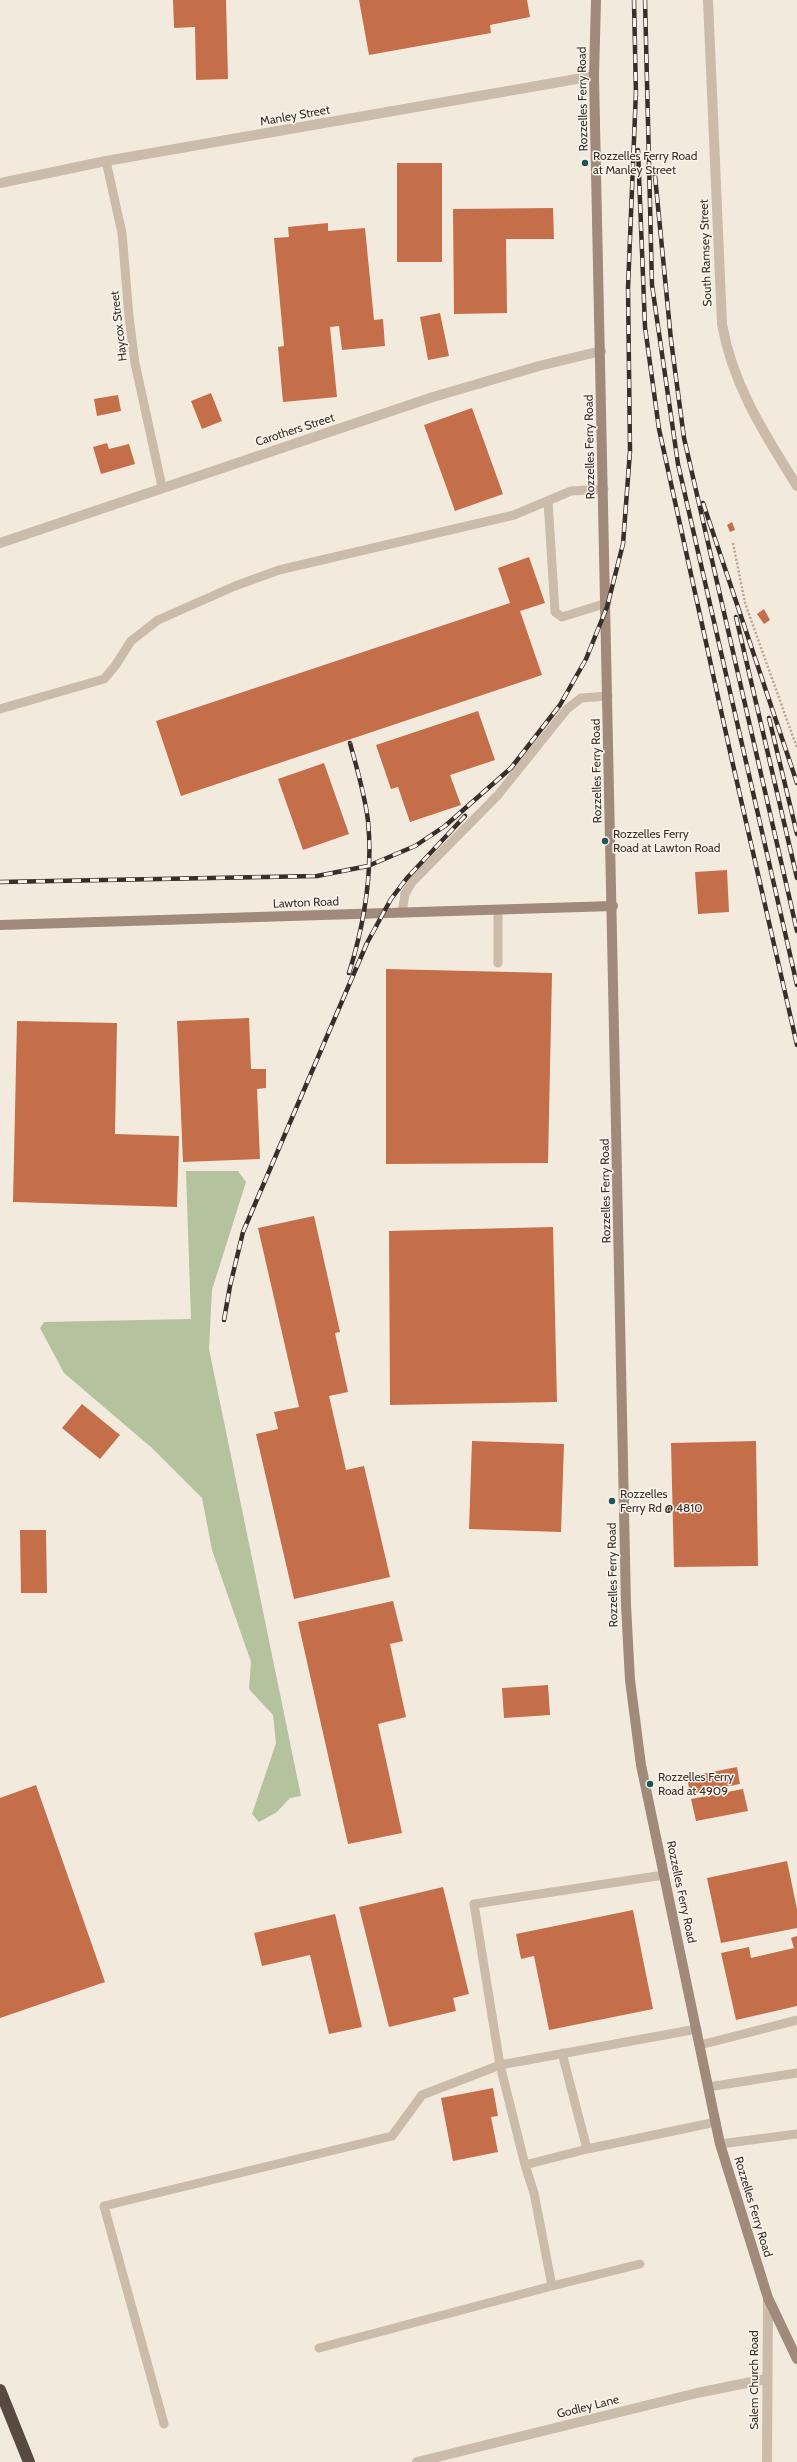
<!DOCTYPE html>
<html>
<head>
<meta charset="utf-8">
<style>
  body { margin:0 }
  canvas { display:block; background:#f3eade }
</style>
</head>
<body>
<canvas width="797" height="2462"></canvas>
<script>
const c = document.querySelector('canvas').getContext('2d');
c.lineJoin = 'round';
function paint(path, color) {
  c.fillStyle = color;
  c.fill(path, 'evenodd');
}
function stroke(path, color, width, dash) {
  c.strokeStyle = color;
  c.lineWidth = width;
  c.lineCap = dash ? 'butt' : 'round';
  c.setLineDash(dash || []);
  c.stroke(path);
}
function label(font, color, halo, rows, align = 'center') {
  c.font = font + ' Cabin,sans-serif';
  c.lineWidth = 3;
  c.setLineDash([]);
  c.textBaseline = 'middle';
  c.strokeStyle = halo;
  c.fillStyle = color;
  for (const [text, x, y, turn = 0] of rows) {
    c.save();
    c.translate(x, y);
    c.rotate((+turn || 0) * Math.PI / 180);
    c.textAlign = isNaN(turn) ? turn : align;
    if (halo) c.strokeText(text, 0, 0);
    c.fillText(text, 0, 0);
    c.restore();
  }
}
const green = new Path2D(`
  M186 1171H238L246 1182 212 1290 209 1349 301 1796 290 1798 277 1812 259 1822 252 1814 276 1743 273 1715 249 1689 251 1662 212 1550 202 1498 152 1448 64 1373 40 1328 44 1322 191 1319Z`);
const building = new Path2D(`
  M173 0H226L228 79 196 80 195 27 174 28Z
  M359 0H527L530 17 490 25 491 33 369 55Z
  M397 163H442V262H397Z
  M553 208 554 239H506L507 313 454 314 453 209Z
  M328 223V231L365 228 374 320 383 319 385 346 342 350 339 326 330 327 337 397 283 402 278 347 284 346 274 238 289 237 288 227Z
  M440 313 449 356 428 360 420 317Z
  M211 393 222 421 202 429 191 401Z
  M118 395 121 411 97 416 94 399Z
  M472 408 503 494 455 511 424 425Z
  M107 443 109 449 129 444 135 464 101 474 93 447Z
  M732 522 735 530 730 532 727 525Z
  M529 557 545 603 520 611 542 675 181 796 156 721 510 603 498 568Z
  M764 609 770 620 764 624 757 614Z
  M478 711 495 760 450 775 461 805 410 822 398 787 391 789 376 745Z
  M324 763 349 834 303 850 278 779Z
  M727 870 729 912 698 914 695 872Z
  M386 969 552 973 548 1163 386 1164Z
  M249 1018 251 1069H266V1088L257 1089 260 1159 183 1162 177 1021Z
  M17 1021 117 1023 115 1134 179 1136 177 1207 13 1202Z
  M314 1216 340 1332 335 1333 348 1392 329 1396 346 1470 364 1466 390 1577 294 1599 256 1434 278 1429 274 1412 299 1407 258 1228Z
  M553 1227 557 1402 390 1405 389 1231Z
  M82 1404 120 1435 100 1459 62 1428Z
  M472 1441 564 1444 561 1532 469 1529Z
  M756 1441 758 1566 674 1567 671 1443Z
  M20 1530H46L47 1593H21Z
  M393 1601 403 1641 390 1644 406 1717 378 1724 402 1833 348 1844 298 1622Z
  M548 1685 550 1715 504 1718 502 1688Z
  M737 1767 740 1784 690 1794 687 1777Z
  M36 1785 105 1982 0 2018V1798Z
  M743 1789 748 1811 696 1821 691 1799Z
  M787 1861 797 1909V1928L721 1943 707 1878Z
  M443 1887 469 1994 453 1998 456 2011 389 2027 359 1907Z
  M633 1910 653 2009 549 2030 534 1956 521 1959 516 1934Z
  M335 1914 362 2027 329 2034 310 1955 262 1966 254 1933Z
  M797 1936V2006L736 2020 721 1953 749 1947 751 1958 794 1948 791 1938Z
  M493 2088 498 2116 491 2117 498 2152 453 2161 441 2098Z`);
const path = new Path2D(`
  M733 543 745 603 797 748`);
const lane = new Path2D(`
  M106 161 122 233 129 317 135 363 162 487
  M548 501 555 612 562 617 607 603
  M0 709 104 679 115 666 131 641 158 620 235 586 279 570 514 515 571 491 604 489
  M498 910V963
  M402 913 405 894 412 882 498 795 567 709 581 698 608 696
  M700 2045 797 2020
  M562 2053 587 2149 716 2122
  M708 2087 797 2073
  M720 2144 797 2134
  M587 2149 525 2165 534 2193 552 2286 640 2264
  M525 2165 500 2065 474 1904 664 1875
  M319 2348 552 2286
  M164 2424 104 2206 392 2136 422 2095 500 2065 697 2029`);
const street = new Path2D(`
  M708 0 722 324C733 386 764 433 797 486
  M0 183 106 161 594 76
  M0 543 433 397 539 366 601 351
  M417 2462 697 2393 766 2379
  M767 2462 768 2298`);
const secondary = new Path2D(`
  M596 0 594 76 626 1605 630 1680 641 1765 720 2144 768 2298 797 2359
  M0 925 613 906`);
const highway = new Path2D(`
  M0 2390 29 2462`);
const rail = new Path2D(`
  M634 0 636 96
  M645 0 652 285 678 464 797 985
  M638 150 645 327 659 429 731 756 797 1045
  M655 176 671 340 684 438 797 931
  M703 503 797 783
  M736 617 797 878
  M769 718 797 834
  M0 882 317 876 368 866 415 846 445 826 511 768 560 705 586 659 607 607 623 544 630 451 628 288 636 90
  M349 973C364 925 373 872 368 821 365 795 357 769 350 743
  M224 1320 230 1286 243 1232 367 943 391 899 407 878 465 816`);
const markers = [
  [585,163,4,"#1f535a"],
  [605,841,4,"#1f535a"],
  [612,1501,4,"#1f535a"],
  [650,1784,4,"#1f535a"]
];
const streetNames = [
  ["Rozzelles Ferry Road",583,99,-91],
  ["Manley Street",295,116,-10],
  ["South Ramsey Street",706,253,-92],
  ["Haycox Street",119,326,-97],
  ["Carothers Street",295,430,-18],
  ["Rozzelles Ferry Road",590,447,-91],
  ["Rozzelles Ferry Road",597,771,-91],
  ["Lawton Road",306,903,-2],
  ["Rozzelles Ferry Road",606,1191,-91],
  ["Rozzelles Ferry Road",613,1575,-91],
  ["Rozzelles Ferry Road",681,1892,78],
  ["Rozzelles Ferry Road",753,2207,73],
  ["Salem Church Road",754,2380,-90],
  ["Godley Lane",588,2407,-14]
];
const poiNames = [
  ["Rozzelles Ferry Road",593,156],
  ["at Manley Street",593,170],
  ["Rozzelles Ferry",613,834],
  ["Road at Lawton Road",613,848],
  ["Rozzelles",620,1494],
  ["Ferry Rd @ 4810",620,1508],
  ["Rozzelles Ferry",658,1777],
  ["Road at 4909",658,1791]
];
paint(green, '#b4c29e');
paint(building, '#c56e4a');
stroke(path, '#b7a594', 2.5, [2, 2]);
stroke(lane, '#cbbbaa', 9);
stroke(street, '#cbbbaa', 10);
stroke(secondary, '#9f8a7b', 10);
stroke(highway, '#594a41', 12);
stroke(rail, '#382f2a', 4.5);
stroke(rail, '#faf4eb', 3, [9]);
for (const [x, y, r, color] of markers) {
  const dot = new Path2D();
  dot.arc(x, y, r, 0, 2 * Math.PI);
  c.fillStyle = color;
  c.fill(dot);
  stroke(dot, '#faf4eb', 1.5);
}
label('12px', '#382f2a', '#faf4eb', streetNames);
label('12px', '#382f2a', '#faf4eb', poiNames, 'left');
</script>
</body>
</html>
